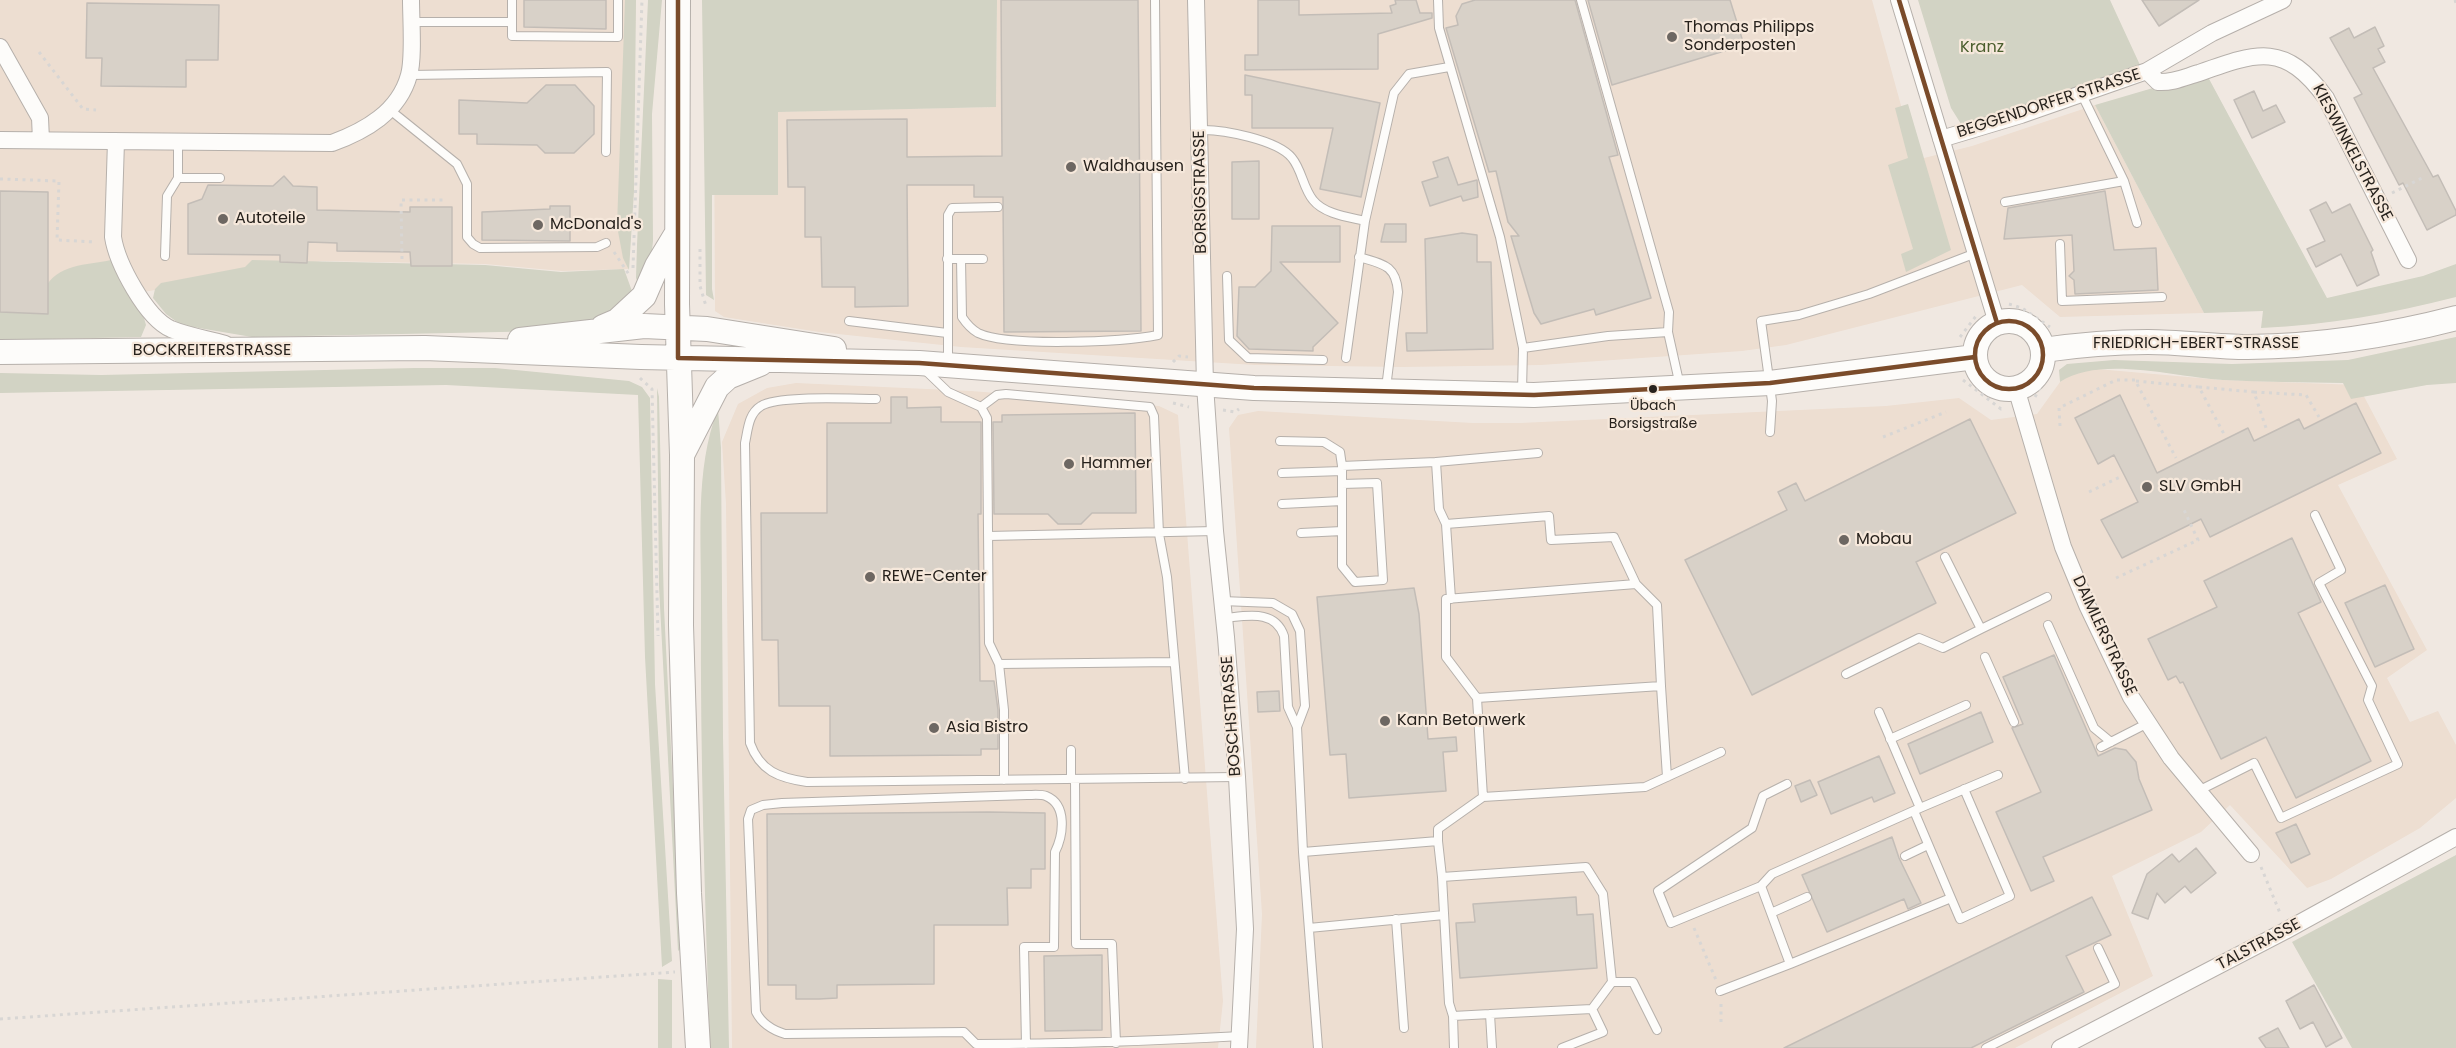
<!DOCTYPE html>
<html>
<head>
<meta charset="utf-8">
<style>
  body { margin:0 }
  canvas { display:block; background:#f0e8e1 }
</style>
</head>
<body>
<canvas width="2456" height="1048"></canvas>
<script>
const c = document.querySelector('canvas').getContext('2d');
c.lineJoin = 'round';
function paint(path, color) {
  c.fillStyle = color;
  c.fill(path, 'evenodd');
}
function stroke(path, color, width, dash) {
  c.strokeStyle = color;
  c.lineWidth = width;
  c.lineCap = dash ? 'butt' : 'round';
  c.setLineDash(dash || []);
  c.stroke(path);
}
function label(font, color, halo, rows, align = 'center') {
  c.font = font + ' Poppins,sans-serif';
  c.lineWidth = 4.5;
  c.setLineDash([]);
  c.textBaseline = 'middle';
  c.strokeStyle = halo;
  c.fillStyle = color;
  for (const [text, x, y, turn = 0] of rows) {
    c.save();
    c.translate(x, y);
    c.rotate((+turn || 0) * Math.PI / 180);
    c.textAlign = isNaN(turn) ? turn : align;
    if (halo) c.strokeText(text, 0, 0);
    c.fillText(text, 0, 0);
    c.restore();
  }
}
const built = new Path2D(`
  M0 0H636L628 269 562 271 485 264 321 261 69 305H0Z
  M997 0H1872L1916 160 1972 146 2095 105 2204 313 2060 317 2022 285 1786 345 1742 351 1541 365 1402 367 1255 365 961 347 819 332 724 317 715 311 714 113 996 107Z
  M2097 369 2222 380 2358 385 2397 459 2338 485 2427 650 2387 678 2410 722 2438 711 2456 745V798L2420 828 2331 879 2307 888 2230 805 2201 832 2112 876 2153 976 2015 1048H1256L1262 914 1229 428 1238 415 1258 411 1473 423H1520L1886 406 1959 398 1991 420 2037 414 2060 382 2073 373Z
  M796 383 971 391 1159 406 1178 415 1223 1001 1218 1048H732L726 504 722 442 738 404 767 388Z`);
const green = new Path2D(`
  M625 0H636L634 191 629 270 623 258 617 226Z
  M648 0H662L652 114 653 241 650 269 639 286 636 278 637 245Z
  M702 0H997L996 107 778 112V195H712V289L714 300 706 295Z
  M1918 0H2110L2140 65 2133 71 1961 124 1951 108Z
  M2208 77 2327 298 2423 276 2456 264V297C2390 314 2329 325 2261 328L2263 311 2204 313 2095 105 2153 88 2171 90Z
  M1908 104 1951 250 1906 272 1901 254 1913 249 1888 165 1908 158 1895 108Z
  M111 260 144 318 146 325 141 337 0 340V303L45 289C56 264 87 265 111 260Z
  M252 260 485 265 561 272 624 269 633 294 611 319 550 331 252 337 181 325 166 314 153 298 155 289 161 283 245 267Z
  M2456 337V383L2427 385 2351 399 2343 383C2303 382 2263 382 2223 380 2175 377 2100 355 2060 382L2059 370 2067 364 2114 360 2232 364 2348 360Z
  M415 368H495L629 381 642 387 650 398 655 684 672 961 662 967 645 657 638 395 446 385 0 393V373L101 375Z
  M657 388 659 397 664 608 681 948 678 951 659 586Z
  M718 409 721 448 723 737 729 1048H710C705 901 700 754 701 607 702 542 694 470 718 409Z
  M2456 855V1048H2352L2292 942Z
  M658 979 672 980V1048H658Z`);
const building = new Path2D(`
  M524 0H606V29L524 27Z
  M1001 0H1138L1141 331 1004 332 1003 197H974V185H907L908 306 855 307V287H822L821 237H805V187H788L787 120 907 119V157L1002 156Z
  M1258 0H1299V15L1392 13 1390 6 1396 4 1395 0H1416L1420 13H1432V18L1378 34V69L1245 70V55H1258Z
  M1475 0H1575L1618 155 1609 157 1651 298 1596 315 1594 309 1541 324 1534 313 1511 236H1519L1508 222 1496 171 1489 172 1446 28 1458 25 1456 16 1462 4Z
  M1588 0H1730L1744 45 1612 85Z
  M2142 0H2199L2159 26Z
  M87 3 219 5 218 60H186V87L101 86 102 58H86Z
  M2375 27 2384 46 2378 49 2385 62 2373 68 2433 177 2438 175 2456 211V215L2427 230 2403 183 2399 185 2372 133 2354 98 2362 94 2330 38 2349 28 2354 38Z
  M1245 75 1380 103 1361 197 1320 189 1333 128H1252V95H1245Z
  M546 85H575L594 106V134L574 153H545L537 145 477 144V134H459V100L527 103Z
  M2254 91 2263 111 2276 105 2285 122 2252 138 2234 100Z
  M1448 157 1458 185 1477 180 1478 197 1463 201 1461 196 1430 206 1422 182 1438 177 1433 162Z
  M1259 161V219H1232V162Z
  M284 176 293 186 317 187V210L410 212V207H452V266H411L410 252 337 251V243L308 242 307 263 280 262V255L188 254V204L202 199 208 185 273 186Z
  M0 191 48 192V314L0 312Z
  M2105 191 2114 250 2156 248 2158 290 2075 294 2074 280 2069 276 2074 271 2072 235 2004 239 2008 208Z
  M2326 202 2332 213 2350 204 2373 250 2371 252 2379 275 2357 286 2341 254 2316 267 2307 249 2325 241 2310 210Z
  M550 206H570V241L482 240V212L550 209Z
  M1385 224H1406V242H1381Z
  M1272 226H1340V262H1280L1338 323 1313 347V351L1249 349 1237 336 1239 287H1255L1271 271Z
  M1462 233 1477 235V262H1491L1493 349 1407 351 1406 333H1427L1425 239Z
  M2120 395 2157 473 2248 428 2254 441 2299 419 2304 429 2356 403 2381 453 2210 537 2201 519 2122 558 2101 520 2138 502 2114 455 2098 464 2075 418Z
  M891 397H907V408L941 407V422H981V514H978L980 681H994L998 710V749H981V755L830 756V706H779L778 640H762L761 513H827V423H891Z
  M1135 413 1136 513H1092L1081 524H1058L1048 514H994L993 422H1002V415Z
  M1970 419 2016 513 1916 562 1936 603 1752 695 1685 560 1787 510 1778 492 1796 483 1805 501Z
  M2292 538 2321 602 2298 613 2371 761 2296 798 2266 737 2221 759 2183 682 2180 683 2176 676 2168 680 2148 639 2217 607 2204 581Z
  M2385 585 2414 649 2375 667 2345 603Z
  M1414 588 1419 614 1428 739 1456 737 1457 751 1443 752 1446 791 1349 798 1346 754 1330 755 1317 597Z
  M2054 655 2098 756 2115 748 2126 750 2136 762 2139 779 2152 810 2043 857 2054 881 2031 891 1996 812 2041 792 2012 728 2023 724 2003 677Z
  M1279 691 1280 711 1258 712 1257 692Z
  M1981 712 1993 742 1920 774 1908 744Z
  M1879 756 1895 793 1874 802 1872 797 1831 814 1818 782Z
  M1810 780 1817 795 1801 802 1795 786Z
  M989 812 1045 813V869H1031V888H1007L1008 925H934V984L837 985V998L819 999H796V985H768L767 814Z
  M2296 824 2310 854 2291 863 2276 833Z
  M1892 837 1899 858 1921 903 1908 909 1904 899 1827 932 1802 875Z
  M2196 848 2216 873 2191 893 2185 886 2165 903 2157 893 2148 919 2132 913 2147 874 2172 854 2179 862Z
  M1576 897 1577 915 1593 914 1597 968 1460 978 1456 923 1475 922 1473 904Z
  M2092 897 2111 935 2066 956 2084 992 1971 1048H1784Z
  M1102 955V1030L1045 1031 1044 956Z
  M2314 985 2342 1038 2326 1047 2313 1022 2300 1029 2286 1001Z
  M2278 1028 2289 1048H2266L2259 1038Z`);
const path = new Path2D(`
  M2455 0 2456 3
  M39 52 83 109 96 110
  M0 179 59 181 57 240 96 242
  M2392 193 2422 178
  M700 249V286L706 306
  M614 252 630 276
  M402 259 401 200H443
  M633 268 642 0
  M2009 304 2022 308 2050 327
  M1960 337 1976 316
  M1173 362 1179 356 1188 357
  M640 378 652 389 658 636
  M1963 380 2001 409 2004 408
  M2136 381 2199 387 2225 436
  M2199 387 2254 392 2267 431
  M2254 392 2306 395 2319 417
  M2035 397 2049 371
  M1173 403 1189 407
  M1223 410 1235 412 1239 409
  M2060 426 2059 408 2116 380H2135L2176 458
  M1883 437 1946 412
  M2089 492 2120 477
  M2116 578 2198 540 2184 510
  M2261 867 2280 913
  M1694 928 1716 980
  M1721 1004V1026
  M0 1019 675 972`);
const service = new Path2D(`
  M512 0V36L618 37V0
  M1438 0 1439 28 1500 237 1523 348 1522 391
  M1581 0 1669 312 1668 332 1680 386
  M411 22H512
  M410 75 607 72 606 152
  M390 110 457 164 467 184V237L473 244 480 248 597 247 606 243
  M1200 130C1222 129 1278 140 1292 158 1302 170 1303 188 1313 200 1324 214 1348 217 1365 221
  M178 142V178H220
  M2124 181 2137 223
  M2005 202 2124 181 2082 95
  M2060 244 2062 301 2162 297
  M165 256 167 196 178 178
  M1359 257C1383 264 1396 265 1398 292L1386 388
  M947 259H983
  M961 259 962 317C966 323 971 329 978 333 1008 347 1123 342 1158 335L1155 0
  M1227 276 1229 340 1248 358 1323 360
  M849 321 947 333
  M1523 348 1608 336 1668 332
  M1346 358 1365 221 1394 93 1409 74 1449 67
  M948 364V215L952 208 998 207
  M923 368 948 392 981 407 987 418 989 643 999 664 1174 662
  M876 399C852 399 778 395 761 406 748 414 748 430 745 443L750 743C760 771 779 778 807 782L1237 777
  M981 407 997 395 1006 394 1150 407 1154 416 1159 534 1167 577 1185 779
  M1770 432 1772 401 1761 321 1799 315 1869 294 1976 253
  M1280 441 1324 442 1340 452 1342 466
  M1282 473 1342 471
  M1342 484V566L1355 582 1383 580 1377 483 1342 484V466L1436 462
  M1282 504 1342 501
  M1446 524 1439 509 1436 462 1538 453
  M1301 533 1342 531
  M988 536 1215 531
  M1945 557 1981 629 2047 597
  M1451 599 1446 524 1549 516 1551 540 1614 537 1636 584
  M1222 601 1273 603 1292 614 1300 631 1305 706 1297 727
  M1224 618C1247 616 1275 609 1284 636L1288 707 1297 727 1303 852 1318 1048
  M2048 625 2094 728 2111 742
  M1985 657 2014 722
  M999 664 1004 710V780
  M1846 674 1919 638 1943 648 1981 629
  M1477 698 1446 657V599L1636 584 1657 605 1661 686
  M1890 739 1966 705
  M2101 747 2148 723
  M1071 750V779
  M1075 779 1076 944H1112L1116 1043
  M1787 784 1763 796 1752 828 1658 891 1671 923 1761 886 1772 874 1920 808 1879 712
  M2198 791 2254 763 2281 818 2398 764 2368 700 2372 686 2319 583 2341 570 2315 515
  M1483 797 1477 698 1661 686 1667 777
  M1920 808 1998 775
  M1438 841V829L1483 797 1645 787 1721 752
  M1303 852 1438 841 1442 877
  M1905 856 1928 845
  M1951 898 1960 919 2010 896 1964 789
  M1771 913 1807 897
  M1396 919 1404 1028
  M1309 928 1444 915
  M1790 964 1951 898 1914 811
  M1720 991 1790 964 1761 886
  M1592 1009 1612 982H1633L1657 1030
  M1453 1016 1449 1003 1442 877 1586 867 1603 894 1612 982
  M1026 1044 1024 947H1054L1055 852C1063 836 1068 805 1046 796 1041 794 1033 795 1027 795L782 803 763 805 751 810 748 819 756 1012C762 1024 772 1030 785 1034L964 1032 976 1044C1065 1044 1153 1041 1241 1036
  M1454 1048 1453 1016 1490 1014
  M1492 1048 1490 1014 1592 1009 1603 1032 1562 1048
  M1986 1048 2115 984 2098 948`);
const minor = new Path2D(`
  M1196 0 1205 385 1215 531 1226 637 1237 777 1245 929 1239 1048
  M1899 0 1997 323
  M0 47 40 118 41 140
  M2147 71 2158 82C2173 83 2185 77 2199 73 2258 52 2285 42 2326 98L2408 260
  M1941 139 2021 115 2147 71 2212 33 2283 0
  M0 140 332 143C365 131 399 112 409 75 414 58 411 20 411 0
  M116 141 113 237C117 263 146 318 171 329 188 336 208 339 225 344
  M2016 388 2063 547 2087 605 2131 697 2171 758 2251 854
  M2060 1048 2285 931 2456 837`);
const secondary = new Path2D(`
  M678 0 677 304 682 455 681 625 689 893 698 1048
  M1975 355a34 34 0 1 1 68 0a34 34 0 1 1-68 0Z
  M603 327 617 321 644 296 657 266 677 233
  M520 340 644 326 707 329 834 349
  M2043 350C2078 345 2112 342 2148 342 2181 342 2215 347 2248 347 2319 346 2387 336 2456 318
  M0 352 425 348 641 357 919 363 1254 388 1534 395 1770 383 1975 357
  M683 453 717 387 728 377 760 364`);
const bus1 = new Path2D(`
  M678 0V358L919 363 1254 388 1534 395 1770 383 1975 357
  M1899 0 1997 323
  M1975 355a34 34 0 1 1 68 0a34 34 0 1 1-68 0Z`);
const markers = [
  [1672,37,6,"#6d6762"],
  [1071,167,6,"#6d6762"],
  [223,219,6,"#6d6762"],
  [538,225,6,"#6d6762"],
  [1653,389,5,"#27221d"],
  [1069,464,6,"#6d6762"],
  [2147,487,6,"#6d6762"],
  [1844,540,6,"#6d6762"],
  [870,577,6,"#6d6762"],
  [1385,721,6,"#6d6762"],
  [934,728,6,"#6d6762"]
];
const busNames = [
  ["Übach",1653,406],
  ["Borsigstraße",1653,424]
];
const poiNames = [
  ["Thomas Philipps",1684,28],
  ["Sonderposten",1684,46],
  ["Waldhausen",1083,167],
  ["Autoteile",235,219],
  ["McDonald's",550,225],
  ["Hammer",1081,464],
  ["SLV GmbH",2159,487],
  ["Mobau",1856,540],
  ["REWE-Center",882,577],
  ["Kann Betonwerk",1397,721],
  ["Asia Bistro",946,728]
];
const parkNames = [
  ["Kranz",1982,48]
];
const streetNames = [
  ["BEGGENDORFER STRASSE",2049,104,-18],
  ["KIESWINKELSTRASSE",2352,153,62],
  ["BORSIGSTRASSE",1201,192,-91],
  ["FRIEDRICH-EBERT-STRASSE",2196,344],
  ["BOCKREITERSTRASSE",212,351],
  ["DAIMLERSTRASSE",2104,636,65],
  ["BOSCHSTRASSE",1232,716,-94],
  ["TALSTRASSE",2259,945,-28]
];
paint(built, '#edded1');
paint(green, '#d2d3c4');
paint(building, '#d8d1c8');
stroke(building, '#c3bdb7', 1.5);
stroke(service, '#b6b0ab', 10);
stroke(minor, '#b6b0ab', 18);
stroke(secondary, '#b6b0ab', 26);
stroke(path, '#d8d6d4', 3, [3, 4.5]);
stroke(service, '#fdfcfa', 8);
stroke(minor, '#fdfcfa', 16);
stroke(secondary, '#fdfcfa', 24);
stroke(bus1, '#7a4b2a', 4.5);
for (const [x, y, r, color] of markers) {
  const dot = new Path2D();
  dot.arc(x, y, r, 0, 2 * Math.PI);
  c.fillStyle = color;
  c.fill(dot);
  stroke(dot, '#f6e8db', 2);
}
label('14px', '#27221d', '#f6e8db', busNames);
label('16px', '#27221d', '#f6e8db', poiNames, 'left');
label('16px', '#4b5e2e', '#f6e8db', parkNames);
label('16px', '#27221d', '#f6e8db', streetNames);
</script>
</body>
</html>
